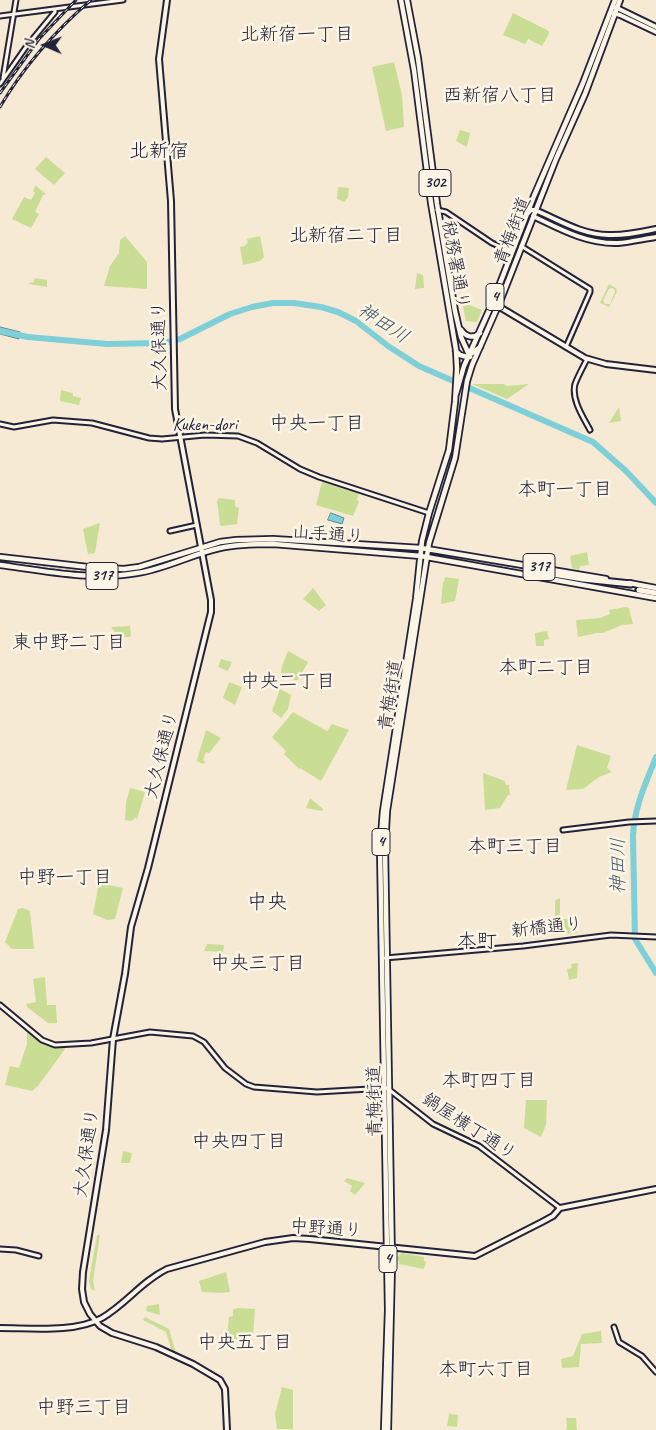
<!DOCTYPE html>
<html>
<head>
<meta charset="utf-8">
<style>
  body { margin:0 }
  #map { position:relative; width:656px; height:1430px; overflow:hidden; background:#f6ead4; font-family:Caveat,sans-serif }
  canvas { display:block }
  .north { position:absolute; left:20px; top:20px; width:50px; height:50px; -webkit-text-stroke:4px #fcf5e5; paint-order:stroke; rotate:271deg; font-size:14px; font-weight:700; line-height:20px; text-align:center; color:#22223b }
  .north::after { content:''; display:block; margin:auto; width:18px; height:22px; background:#22223b; clip-path:polygon(50% 0,100% 100%,50% 72%,0 100%) }
</style>
</head>
<body>
<div id="map">
<canvas width="656" height="1430"></canvas>
<div class="north">N</div>
</div>
<script>
const c = document.querySelector('canvas').getContext('2d');
c.lineJoin = 'round';
function paint(path, color) {
  c.fillStyle = color;
  c.fill(path, 'evenodd');
}
function stroke(path, color, width, dash) {
  c.strokeStyle = color;
  c.lineWidth = width;
  c.lineCap = dash ? 'butt' : 'round';
  c.setLineDash(dash || []);
  c.stroke(path);
}
function label(font, color, halo, rows, align = 'center') {
  c.font = font + ' Caveat,"Klee One",sans-serif';
  c.lineWidth = 5;
  c.setLineDash([]);
  c.textBaseline = 'middle';
  c.strokeStyle = halo;
  c.fillStyle = color;
  for (const [text, x, y, turn = 0] of rows) {
    c.save();
    c.translate(x, y);
    c.rotate((+turn || 0) * Math.PI / 180);
    c.textAlign = isNaN(turn) ? turn : align;
    if (halo) c.strokeText(text, 0, 0);
    c.fillText(text, 0, 0);
    c.restore();
  }
}
const green = new Path2D(`
  M513 13 549 31V34L542 46 528 39 525 44 503 35Z
  M394 62 402 95 404 127 386 131 372 67Z
  M460 130 470 133 467 147 456 141Z
  M46 157 65 173 54 185 35 169Z
  M35 185 46 194 43 195 35 212 39 214 31 228 12 219 24 197 31 200 35 193 33 191Z
  M338 187 349 188 348 197 344 202 337 199Z
  M125 236 147 262V289L104 286 110 266 119 253 120 240Z
  M260 236 264 257 260 261 243 265 240 247 245 246 248 242 247 239Z
  M417 273 423 275 424 288 415 289Z
  M35 278 47 280V287L29 284 30 282 33 283Z
  M609 284 616 288 617 292 609 307 600 303ZM612 288 614 289 615 292 610 304H605L603 300 609 289Z
  M462 302 482 310 477 322 466 321Z
  M472 384H503L507 386 529 384 507 399Z
  M61 390 73 393V396L81 398 79 405 60 401Z
  M619 407 621 421 609 423Z
  M322 482 359 494 357 500 359 501 353 516 316 505Z
  M219 498 235 500V506L239 508 237 524 222 526 220 525 217 501Z
  M100 523 95 553 88 554 83 529Z
  M587 552 589 565 580 566 579 570 572 568 570 556Z
  M445 577 459 579 455 601 441 604 443 582H444Z
  M313 588 326 605 319 611 303 599Z
  M626 607 629 608 633 624 622 625 603 633H597L578 637 576 620 600 618 610 614 609 610Z
  M130 626 131 637H119L111 627Z
  M547 631 549 639 544 640V646H536L535 633Z
  M288 651 308 662 298 680H294L281 673 282 666Z
  M221 659 232 662 228 671 218 667Z
  M229 682 242 687 235 705 223 698Z
  M280 689 291 695 288 709 281 718 272 711Z
  M293 712 327 731 332 724 349 730 321 781 300 768 299 769 284 754 286 751 272 737Z
  M206 730 221 738 209 753 206 752 203 760 206 762 203 764 197 761 196 763Z
  M577 745 611 756 607 768 612 772 599 777 583 789 566 790Z
  M483 773 505 781 506 785H509L510 795H508L500 808 485 810Z
  M130 788 145 792 137 819 135 818 132 821 125 820 126 802Z
  M310 798 323 809 322 811 306 808Z
  M99 883 123 888 115 919 107 920 93 914Z
  M560 898V919H574L577 933 553 935 552 920 555 918V900Z
  M23 908 30 911 34 949H12L5 942 18 909Z
  M207 944 224 945 223 952 204 951Z
  M578 963 577 978 569 980 567 969 572 968 571 964Z
  M45 977 47 1005H56L57 1023H48L27 1007 26 1004 36 1002 33 979Z
  M27 1030 45 1044 64 1046 65 1049 38 1086 32 1091 5 1085 10 1066 19 1068 27 1044Z
  M526 1100H547L546 1125 541 1137 524 1128Z
  M123 1151 132 1153 130 1163H121Z
  M347 1178 365 1183 355 1195 350 1191 352 1186 344 1181Z
  M97 1235H100L93 1281 95 1291 91 1289 89 1281Z
  M402 1253 424 1257V1261L426 1262 424 1269 399 1264V1261H397V1257Z
  M226 1272 230 1292 221 1293 202 1292 199 1281Z
  M159 1304 160 1315 146 1311 147 1306Z
  M237 1308 255 1309 253 1336 245 1340 227 1338 229 1317 233 1316V1310Z
  M145 1317 169 1329 176 1353 172 1352 166 1332 143 1320Z
  M601 1331 602 1343 581 1344 579 1367 562 1368 561 1359 573 1356 582 1334Z
  M282 1387 293 1390V1429H277L275 1414Z
  M449 1414 458 1415 457 1427 447 1426Z
  M566 1418H576L577 1430H565L567 1429Z`);
const water = new Path2D(`
  M0 327 20 332 19 339 0 334Z
  M331 513 344 518 342 524 328 520Z`);
const river = new Path2D(`
  M0 331 28 337 107 344 163 343 180 339 230 314 252 307 273 303H294L321 307 338 312 356 321 388 346 419 366 593 442 626 471 656 503
  M656 757C646 783 634 807 633 836L635 939 656 973`);
const motorwayTunnel = new Path2D(`
  M483 560 495 564 547 573
  M20 566 89 574
  M582 583 639 590`);
const tertiary = new Path2D(`
  M0 16 123 0
  M3 78 16 0
  M0 84 26 47 55 12V9
  M437 210 446 212 492 243 512 252
  M521 246 590 289V292L566 347
  M587 359C583 367 578 376 575 384 571 399 583 417 590 430
  M0 424 14 427 53 420 92 423 149 438 162 439 205 435 238 436 257 443 300 469 319 477 429 513
  M170 531 197 525
  M563 830 629 822 656 821
  M385 958 523 946 611 935 656 937
  M0 1005 42 1040 55 1045 91 1043 150 1032 193 1036 204 1042 225 1068 246 1084 254 1087 317 1092 387 1088 433 1124 479 1146 560 1208
  M0 1249 16 1250 39 1256
  M614 1327 619 1342 642 1356 656 1372`);
const secondary = new Path2D(`
  M167 0 159 59 171 201 175 409 211 600V612L148 868 131 927 125 974 113 1039 106 1130 83 1272 82 1289 84 1302 90 1314 100 1326 112 1333 156 1347 193 1364 220 1380 225 1389 227 1430
  M615 7 656 27
  M613 13 620 15 656 32
  M528 213 531 210H535C559 220 582 235 609 235 625 236 641 232 656 229
  M533 216C560 229 587 244 618 243 630 242 643 239 656 237
  M492 304 503 309 585 358 606 364 656 370
  M0 1328C31 1328 75 1333 102 1318 126 1304 142 1281 167 1269L265 1242 293 1238 310 1239 475 1256 542 1222 553 1216 560 1208 656 1189`);
const primary = new Path2D(`
  M407 0 418 58 437 204 455 311 461 337 470 357
  M461 330C466 337 473 339 480 333
  M456 351 460 355 467 357 480 347
  M456 394 464 366 492 304 534 196 583 83 615 0
  M0 557 88 567 124 569 139 567 220 542 236 540 273 539 421 548 606 579
  M0 565C44 571 92 581 137 573 165 569 192 554 220 548 238 544 256 544 273 544L421 556 656 598
  M629 583 656 588
  M384 1430 388 1310 380 848 383 811 416 599 422 541 429 513 449 450 455 402 457 369 456 350 431 203 414 70 401 0
  M388 1430 392 1264 385 847 387 811 429 543 455 458 467 381 472 365 501 299 556 159 585 94 620 0`);
const motorway = new Path2D(`
  M547 573 583 579 631 584
  M639 590 656 593`);
const rail = new Path2D(`
  M0 93 39 39 76 0
  M0 107C24 66 55 31 91 0`);
const shields = [
  [435,183,32],
  [495,297,18],
  [539,567,32],
  [102,576,32],
  [381,842,18],
  [388,1259,18]
];
const shieldNames = [
  ["302",435,183],
  ["4",495,297],
  ["317",539,567],
  ["317",102,576],
  ["4",381,842],
  ["4",388,1259]
];
const streetNames = [
  ["青梅街道",513,231,-69],
  ["税務署通り",455,265,80],
  ["大久保通り",160,346,-91],
  ["Kuken-dori",205,425],
  ["山手通り",328,535,4],
  ["青梅街道",391,695,-81],
  ["大久保通り",162,755,-76],
  ["新橋通り",547,928,-6],
  ["青梅街道",375,1101,-91],
  ["鍋屋横丁通り",469,1127,33],
  ["大久保通り",87,1153,-82],
  ["中野通り",326,1229,4]
];
const neighbourhoodNames = [
  ["北新宿一丁目",297,35],
  ["西新宿八丁目",500,96],
  ["北新宿二丁目",346,236],
  ["中央一丁目",317,424],
  ["本町一丁目",565,490],
  ["東中野二丁目",69,643],
  ["本町二丁目",546,668],
  ["中央二丁目",288,682],
  ["本町三丁目",515,847],
  ["中野一丁目",65,878],
  ["中央三丁目",258,964],
  ["本町四丁目",489,1081],
  ["中央四丁目",239,1142],
  ["中央五丁目",245,1343],
  ["本町六丁目",486,1370],
  ["中野三丁目",84,1408]
];
const waterNames = [
  ["神田川",383,324,33],
  ["神田川",619,866,-90]
];
const quarterNames = [
  ["北新宿",159,152],
  ["中央",267,903],
  ["本町",477,942]
];
paint(green, '#c9de94');
paint(water, '#7ecfd7');
stroke(water, '#598a99', 1);
stroke(river, '#7ecfd7', 6);
stroke(motorwayTunnel, '#ccc2b5', 5, [5, 2.5]);
stroke(tertiary, '#22223b', 7);
stroke(secondary, '#22223b', 8);
stroke(primary, '#22223b', 8);
stroke(motorway, '#22223b', 9);
stroke(tertiary, '#fcf5e5', 3);
stroke(secondary, '#fcf5e5', 4);
stroke(primary, '#fcf5e5', 4.5);
stroke(motorway, '#fcf5e5', 5);
stroke(rail, '#22223b', 3);
stroke(rail, '#fcf5e5', 1, [4]);
for (const [x, y, w] of shields) {
  const box = new Path2D();
  box.roundRect(x - w / 2, y - 13.5, w, 27, 4);
  c.fillStyle = '#fcf5e5';
  c.fill(box);
  stroke(box, '#22223b', 1);
}
label('bold 16px', '#22223b', null, shieldNames);
label('18px', '#22223b', '#fcf5e5', streetNames);
label('19px', '#22223b', '#fcf5e5', neighbourhoodNames);
label('italic 19px', '#3e566a', '#fcf5e5', waterNames);
label('20px', '#22223b', '#fcf5e5', quarterNames);
</script>
</body>
</html>
